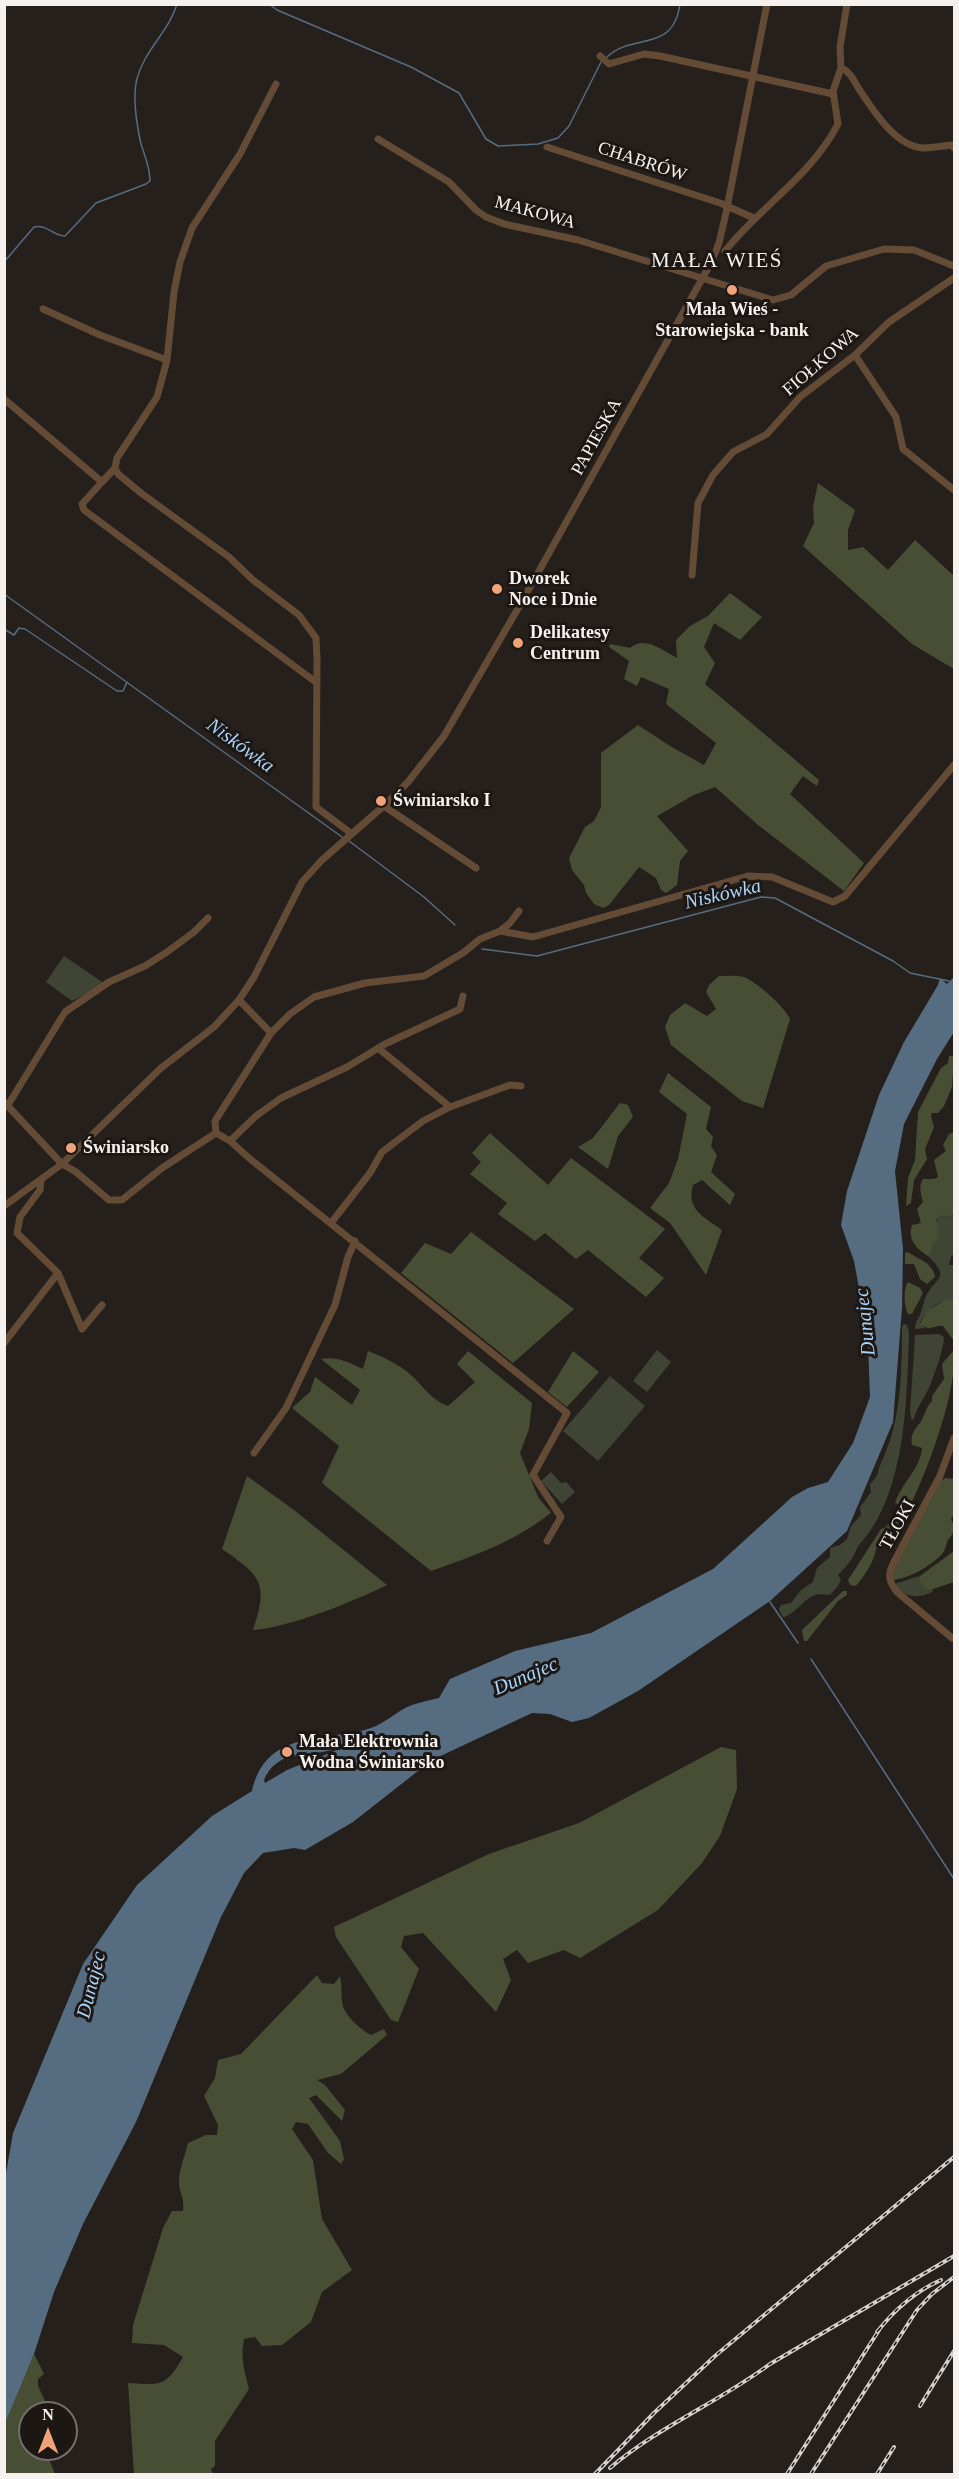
<!DOCTYPE html>
<html>
<head>
<meta charset="utf-8">
<style>
  body { margin:0 }
  #map { position:relative; width:959px; height:2479px; overflow:hidden; background:#26201d; font-family:"Times New Roman",serif }
  canvas { display:block }
  .frame { position:absolute; inset:0; border:6px solid #f5f1ef; pointer-events:none }
  .north { position:absolute; left:18px; top:2401px; width:60px; height:60px; box-sizing:border-box; background:#1d1714; border:2px solid #736e6c; border-radius:50%; rotate:0deg; font-size:16px; font-weight:700; line-height:24px; text-align:center; color:#f5f1ef }
  .north::after { content:''; display:block; margin:auto; width:21px; height:27px; background:#f0a279; clip-path:polygon(50% 0,100% 100%,50% 72%,0 100%) }
</style>
</head>
<body>
<div id="map">
<canvas width="959" height="2479"></canvas>
<div class="frame"></div>
<div class="north">N</div>
</div>
<script>
const c = document.querySelector('canvas').getContext('2d');
c.lineJoin = 'round';
function paint(path, color) {
  c.fillStyle = color;
  c.fill(path, 'evenodd');
}
function stroke(path, color, width, dash) {
  c.strokeStyle = color;
  c.lineWidth = width;
  c.lineCap = dash ? 'butt' : 'round';
  c.setLineDash(dash || []);
  c.stroke(path);
}
function label(font, color, halo, rows, align = 'center') {
  c.font = font + ' "Times New Roman",serif';
  c.lineWidth = 6;
  c.setLineDash([]);
  c.textBaseline = 'middle';
  c.strokeStyle = halo;
  c.fillStyle = color;
  for (const [text, x, y, turn = 0] of rows) {
    c.save();
    c.translate(x, y);
    c.rotate((+turn || 0) * Math.PI / 180);
    c.textAlign = isNaN(turn) ? turn : align;
    if (halo) c.strokeText(text, 0, 0);
    c.fillText(text, 0, 0);
    c.restore();
  }
}
const green = new Path2D(`
  M64 956 105 984 72 1001 46 982Z
  M954 1212V1254L951 1257 949 1265H954V1301C940 1297 926 1311 920 1323L925 1328 915 1329C915 1322 917 1321 920 1315 923 1309 923 1302 926 1296 937 1276 951 1278 928 1256L931 1255 936 1221 943 1215 951 1217Z
  M904 1324 907 1325 909 1333C907 1399 906 1495 859 1545 856 1549 855 1553 853 1557 849 1563 843 1570 838 1575L841 1579 838 1586 830 1595C826 1595 823 1594 820 1594 805 1595 796 1615 783 1617L779 1609 781 1605 791 1603 801 1590 813 1582 817 1568 830 1557V1548L840 1545 847 1539 851 1526 861 1515 860 1507 871 1492 870 1484C881 1474 876 1472 882 1461 901 1421 902 1372 902 1327Z
  M939 1334 944 1337C943 1352 936 1369 931 1383 926 1396 918 1405 914 1418L912 1420 910 1413 915 1335Z
  M657 1350 671 1362 647 1392 633 1381Z
  M610 1376 645 1406 598 1461 563 1431Z
  M551 1472 561 1483 566 1482 575 1492 562 1504 541 1481Z
  M920 1576 919 1581 926 1589H933L932 1592C918 1599 904 1598 894 1584Z`);
const forest = new Path2D(`
  M818 483 855 510 848 530V550L863 547 888 570 915 540 954 576V669L912 644 803 546 814 523 813 507Z
  M730 593 762 617 740 640 714 623 704 647 715 663 705 684 819 780 817 786 803 776 790 794 864 863 844 891 758 825 715 787 694 795 657 816 688 851 680 861 677 885 666 893 661 890 656 878 639 867 609 905 603 908 594 904 586 893 584 885 572 870 569 858 585 827 594 821 601 807V753L638 725 670 746 704 765 716 743 666 704 669 689 641 677 637 686 624 679 629 661 609 647 610 644 630 648C645 635 663 651 677 658L676 640 690 626 708 616Z
  M719 976C727 976 737 975 744 977 758 983 784 1006 790 1019L763 1108 742 1101 671 1045 665 1027 670 1015 685 1003 707 1016 716 1009 706 992 709 985Z
  M949 1056H954L952 1087 944 1106 938 1113H932L931 1116 934 1127 925 1149 927 1159 914 1180 911 1203 906 1206 908 1178 915 1160 918 1112 941 1068 948 1063Z
  M668 1073 711 1107 706 1129 713 1137 711 1146 717 1155 711 1172 735 1194 730 1205 702 1180 693 1185C686 1210 704 1217 722 1230L706 1275 670 1223 650 1208 669 1183 678 1159 687 1114 659 1092Z
  M620 1103 628 1105 633 1117 618 1136 608 1169 578 1147 593 1138Z
  M954 1132V1212L951 1217 943 1215 936 1220 939 1237 933 1243 931 1255 928 1256C917 1249 907 1240 912 1225L921 1223 917 1209 923 1202C921 1193 918 1187 923 1179H934L938 1177 934 1160 946 1151 943 1145 949 1134Z
  M490 1133 548 1185 571 1158 665 1229 639 1258 664 1278 646 1297 588 1250 576 1259 545 1233 535 1241 498 1214 507 1203 470 1174 481 1162 472 1153Z
  M471 1232 574 1309 513 1363 401 1273 425 1243 451 1254Z
  M908 1252C917 1259 933 1262 935 1277L927 1284 920 1279 914 1264H905V1253Z
  M908 1282 920 1288 923 1293 912 1314H908C904 1307 903 1289 908 1282Z
  M948 1298 954 1301V1341L943 1326C932 1325 930 1332 920 1324L927 1311Z
  M368 1351C383 1357 399 1364 411 1375 424 1387 431 1400 448 1406L475 1382 457 1364 468 1351 532 1403 529 1429 520 1453 538 1497 551 1513C510 1544 478 1554 431 1571L322 1483 339 1446 292 1408 310 1392 315 1377 352 1405 360 1390 321 1359C337 1356 348 1362 363 1369Z
  M573 1351 599 1372 567 1407 548 1392Z
  M953 1351C959 1387 928 1469 911 1504L902 1506 895 1503C901 1484 921 1468 922 1448L912 1445C910 1435 914 1430 920 1423 925 1416 925 1408 932 1401V1396L944 1379 942 1364Z
  M247 1476 294 1510 387 1585C352 1602 291 1627 253 1630 269 1583 261 1576 222 1549Z
  M945 1478 954 1479V1514L951 1519C956 1528 954 1533 948 1540 946 1544 946 1549 943 1553 931 1566 910 1578 893 1580L891 1575 897 1563 941 1481Z
  M896 1515 899 1516 900 1521 887 1538 880 1539 877 1542C876 1558 867 1573 856 1586L850 1585 848 1580 881 1529 886 1527Z
  M954 1551V1582L933 1589H926L919 1581 920 1576Z
  M843 1591H847V1595L838 1601 807 1641H804L802 1630Z
  M721 1747 736 1750 737 1789 720 1836 702 1863 658 1910 580 1958 564 1950 528 1963 517 1950 503 1959 511 1980 496 2012 423 1933 404 1936 401 1947 419 1969 398 2022 391 2020 336 1937 334 1927 489 1854 579 1823Z
  M317 1975 322 1983 334 1984 340 1976C342 1985 341 1992 342 2001 343 2015 360 2029 371 2035L384 2029 387 2035 341 2074 317 2080 325 2085 345 2110 342 2121 316 2095 309 2098 340 2141 344 2159 341 2164 328 2153 308 2124 296 2122 292 2129 313 2160 322 2219 352 2270 322 2292 311 2322 282 2345 262 2346 255 2337 244 2339C240 2357 245 2373 249 2389L215 2441V2466L211 2469 213 2474H134L128 2383C161 2385 166 2387 183 2357L164 2345 132 2343 133 2325 163 2228 172 2211H183C185 2197 179 2194 179 2182 179 2169 185 2156 188 2143L206 2135H217L218 2125 204 2096 215 2078 218 2060 241 2054Z
  M34 2354 44 2374 38 2379V2386L47 2405 42 2413H30V2449H45L55 2474H5L4 2423Z`);
const water = new Path2D(`
  M954 977V1032L937 1059 904 1124 895 1171 903 1249 902 1308 893 1422 847 1531 770 1601 638 1691 589 1718 572 1722 550 1714 532 1713 432 1760 353 1822 305 1850 294 1848 263 1853 244 1873 221 1917 136 2122 83 2224 54 2292 34 2354 5 2423 4 2185 13 2133 83 1964 137 1885 212 1816 252 1791C266 1730 321 1742 368 1729 385 1724 396 1711 412 1705 421 1702 430 1700 439 1698L450 1679 515 1651 591 1633 713 1569 792 1497 808 1488 828 1482 853 1443 870 1397 868 1345 863 1310 854 1261 841 1225 847 1191 879 1095 904 1042 938 985 940 978 947 984ZM342 1748 287 1770 265 1783 264 1780C270 1765 280 1760 294 1754L297 1757Z`);
const stream = new Path2D(`
  M269 4 277 10 411 67 459 93 486 139 498 146 538 144 558 138 569 126 601 62
  M607 57C633 32 673 54 680 4
  M4 262 34 227C47 224 53 236 65 236L96 203 146 184 150 181C150 167 145 157 141 144 137 126 133 102 136 83 143 50 168 34 177 4
  M4 594 342 837
  M4 629 14 635 19 628 25 629 117 691H123L127 682
  M349 841 424 897 455 925
  M482 949 537 956 761 897 775 898 893 961 910 973 949 981
  M770 1602 798 1643
  M811 1659 954 1879`);
const minor = new Path2D(`
  M600 56 609 64 644 54 660 56 833 94
  M841 68C850 71 854 81 859 89 873 110 895 146 923 148 932 148 942 146 952 145L954 148
  M378 139 449 182 476 210 486 217 504 224 578 240 773 300 791 295 826 266 884 249 914 250 954 266
  M547 147 720 203 754 218
  M725 251C760 207 812 175 838 124L833 91 841 68 840 47 847 4
  M43 309 100 335 167 360 174 292 180 262 192 228 240 154 276 84
  M855 355 896 417 903 449 954 490
  M167 360 157 397 117 458 115 468 118 474 141 493 229 557 253 580 299 615 316 638 317 658 316 807 352 834
  M4 399 102 482 82 504 84 510 317 683
  M102 482 115 468
  M692 575 698 503 713 475 733 452 767 434 800 397 855 355 889 322 954 278
  M384 806 476 868
  M500 931 510 923 519 911
  M239 1000 271 1033
  M378 1048 450 1107 510 1085 521 1086
  M4 1102 62 1164 76 1172 109 1200H122L162 1168 216 1133 230 1141 249 1158 567 1413 533 1475 561 1517 547 1541
  M8 1105 65 1012 109 982 145 966 167 952 194 932 208 918
  M216 1133 215 1121 271 1033 290 1014 314 997 365 983 424 976 463 953 480 939 500 931 533 937 748 876 772 877 833 902 845 896 954 765
  M230 1141 256 1116 281 1098 347 1067 385 1044 460 1009 463 996
  M41 1181 40 1190 20 1217 17 1233 58 1273 82 1329 102 1305
  M4 1206 62 1164 161 1068 214 1027 239 1000 254 977 302 882 322 860 387 803 408 782 444 736 520 605 712 261 719 243 726 213 767 4
  M331 1223 370 1173 382 1152 423 1121 450 1107
  M4 1343 58 1273
  M254 1453 286 1408 335 1305 348 1257 355 1241
  M952 1638 897 1592C889 1582 887 1575 894 1562L940 1476 954 1438`);
const rail = new Path2D(`
  M877 2332C895 2309 914 2292 941 2280
  M920 2406 954 2351
  M610 2468C658 2427 719 2402 770 2364L954 2256
  M595 2474 654 2413 715 2356 954 2157
  M787 2474 881 2327
  M811 2474 917 2310 932 2294 954 2277
  M877 2474 894 2447`);
const markers = [
  [732,290,6,"#f0a279"],
  [497,589,6,"#f0a279"],
  [518,643,6,"#f0a279"],
  [381,801,6,"#f0a279"],
  [71,1148,6,"#f0a279"],
  [287,1752,6,"#f0a279"]
];
const streetNames = [
  ["CHABRÓW",642,162,18],
  ["MAKOWA",535,213,15],
  ["FIOŁKOWA",821,362,-41],
  ["PAPIESKA",597,437,-61],
  ["TŁOKI",898,1525,-61]
];
const poiNames = [
  ["Mała Wieś -",732,310,"center"],
  ["Starowiejska - bank",732,331,"center"],
  ["Dworek",509,579],
  ["Noce i Dnie",509,600],
  ["Delikatesy",530,633],
  ["Centrum",530,654],
  ["Świniarsko I",393,801],
  ["Świniarsko",83,1148],
  ["Mała Elektrownia",299,1742],
  ["Wodna Świniarsko",299,1763]
];
const waterNames = [
  ["Niskówka",240,746,36],
  ["Niskówka",723,895,-13],
  ["Dunajec",866,1322,-96],
  ["Dunajec",526,1677,-23],
  ["Dunajec",92,1985,-76]
];
const quarterNames = [
  ["MAŁA WIEŚ",717,261]
];
paint(green, '#404434');
paint(forest, '#484e34');
paint(water, '#566c81');
stroke(stream, '#566c81', 1.5);
stroke(minor, '#634b36', 7);
stroke(rail, '#d4d0ce', 4);
stroke(rail, '#1d1714', 1.5, [4.5]);
for (const [x, y, r, color] of markers) {
  const dot = new Path2D();
  dot.arc(x, y, r, 0, 2 * Math.PI);
  c.fillStyle = color;
  c.fill(dot);
  stroke(dot, '#1d1714', 2);
}
label('18px', '#f5f1ef', '#1d1714', streetNames);
label('bold 18px', '#f5f1ef', '#1d1714', poiNames, 'left');
label('italic 20px', '#a8d3fb', '#1d1714', waterNames);
c.letterSpacing = '1.5px';
label('21px', '#f5f1ef', '#1d1714', quarterNames);
c.letterSpacing = '0px';
</script>
</body>
</html>
